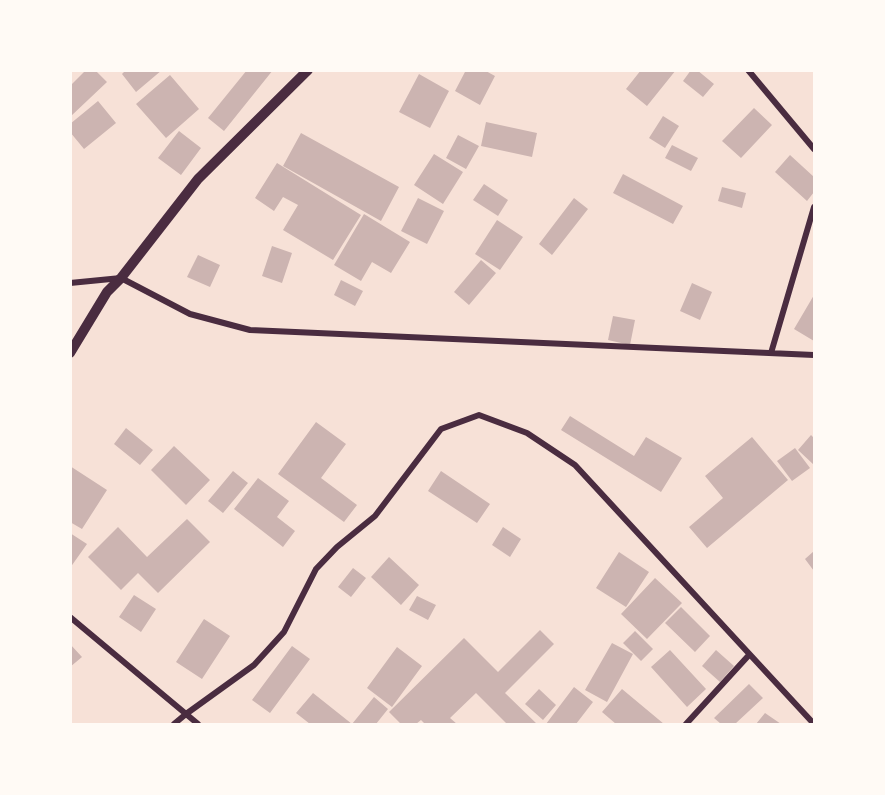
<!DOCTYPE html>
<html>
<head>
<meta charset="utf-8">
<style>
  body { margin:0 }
  #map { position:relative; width:885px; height:795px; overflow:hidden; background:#f7e1d7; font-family:Arial,sans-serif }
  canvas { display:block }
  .frame { position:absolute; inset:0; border:72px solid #fffaf5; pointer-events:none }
</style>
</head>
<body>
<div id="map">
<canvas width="885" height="795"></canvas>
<div class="frame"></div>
</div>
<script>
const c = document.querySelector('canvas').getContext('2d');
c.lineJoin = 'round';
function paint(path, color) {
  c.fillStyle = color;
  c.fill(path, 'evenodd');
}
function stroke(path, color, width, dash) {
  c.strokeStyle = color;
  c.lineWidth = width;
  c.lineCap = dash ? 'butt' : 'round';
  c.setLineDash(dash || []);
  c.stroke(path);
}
const building = new Path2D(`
  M86 70H95L107 82 70 117V86Z
  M126 70H162L136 92 122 74Z
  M247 70H273L224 131 208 118Z
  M466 70H484L495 76 480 105 455 91Z
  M641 70H676L647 106 626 89Z
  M691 70H697L714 84 703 97 683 81Z
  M419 74 449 91 430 128 399 112Z
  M170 75 199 109 166 138 136 104Z
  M98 101 116 123 84 149 70 132V124Z
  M754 108 772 125 741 158 722 141Z
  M663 116 679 126 665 148 649 138Z
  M486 122 537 133 532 157 481 146Z
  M179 131 201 148 181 175 158 158Z
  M301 133 399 187 381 221 283 166Z
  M458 135 479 146 466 169 446 158Z
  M672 145 698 158 691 171 665 158Z
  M434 154 463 172 443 204 414 185Z
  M790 155 814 177V192L807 201 775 172Z
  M277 163 361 215 333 260 283 230 298 205 283 197 274 211 255 198Z
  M623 174 683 206 673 224 613 193Z
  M484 184 508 200 498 216 473 200Z
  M722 187 746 193 742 208 718 201Z
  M418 198 444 211 427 244 401 231Z
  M574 198 588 209 552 255 539 244Z
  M364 214 410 242 391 273 372 262 361 281 334 265Z
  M497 220 523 237 500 270 475 254Z
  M272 246 292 253 282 283 262 276Z
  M198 255 220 265 210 287 187 277Z
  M481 260 496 273 469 305 454 292Z
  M341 280 363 291 355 306 334 295Z
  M692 283 712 292 700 320 680 311Z
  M814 295V341L794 329Z
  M613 316 635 320 630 345 608 340Z
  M570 416 634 456 646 437 682 458 661 492 561 430Z
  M316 422 346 444 321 478 357 505 344 522 278 474Z
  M126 428 153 450 140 465 114 444Z
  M811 435 814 438V465L798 450Z
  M752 437 788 480 707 548 689 527 723 498 705 476Z
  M174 446 210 480 186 505 151 470Z
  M795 448 810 468 792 481 777 461Z
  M70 466 107 490 82 529 70 522Z
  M233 471 248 483 223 513 208 501Z
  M441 471 490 504 477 523 428 491Z
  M258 478 289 501 277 517 295 531 283 547 234 509Z
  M187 519 210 542 158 593 138 573 121 590 88 557 118 527 147 557Z
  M503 527 521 539 510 557 492 545Z
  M70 533 87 544 70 568Z
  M814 551V571L805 559Z
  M619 552 649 572 626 607 596 588Z
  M389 557 419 585 401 605 371 577Z
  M353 568 366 578 351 597 338 587Z
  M655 578 682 603 647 639 621 614Z
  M134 595 156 609 141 632 119 617Z
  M417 596 436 605 428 620 409 610Z
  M681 607 710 636 695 652 665 623Z
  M204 619 230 636 202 679 176 662Z
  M540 630 554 644 505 693 537 724H507L476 693 450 718 457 724H425L421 720 416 724H401L389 712 464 638 498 672Z
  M635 631 653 649 641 661 623 643Z
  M612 643 633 654 607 702 585 690Z
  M70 644 82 657 70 667Z
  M292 646 310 659 270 713 252 700Z
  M397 647 422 666 392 707 367 688Z
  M670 650 706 689 687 707 651 667Z
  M716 650 734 666 720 682 702 666Z
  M749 684 763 698 735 724H721L714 718Z
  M574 687 593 702 576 724H546Z
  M539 689 556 705 543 720 525 704Z
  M622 689 664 724H616L602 712Z
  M313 693 352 724 374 697 388 709 376 724H310L296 713Z
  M765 713 781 724H756Z`);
const minor = new Path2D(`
  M748 70 814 149
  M70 283 121 278 190 314 250 330 814 355
  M771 353 814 207
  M70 617 198 724
  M174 724 186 714 254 665 284 632 316 569 337 547 375 516 441 429 479 415 527 433 575 465 814 724
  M686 724 749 655`);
const tertiary = new Path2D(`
  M70 353 107 292 121 278 198 179 308 70`);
paint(building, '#ccb4b1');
stroke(minor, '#4a2c40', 6);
stroke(tertiary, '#4a2c40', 10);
</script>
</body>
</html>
